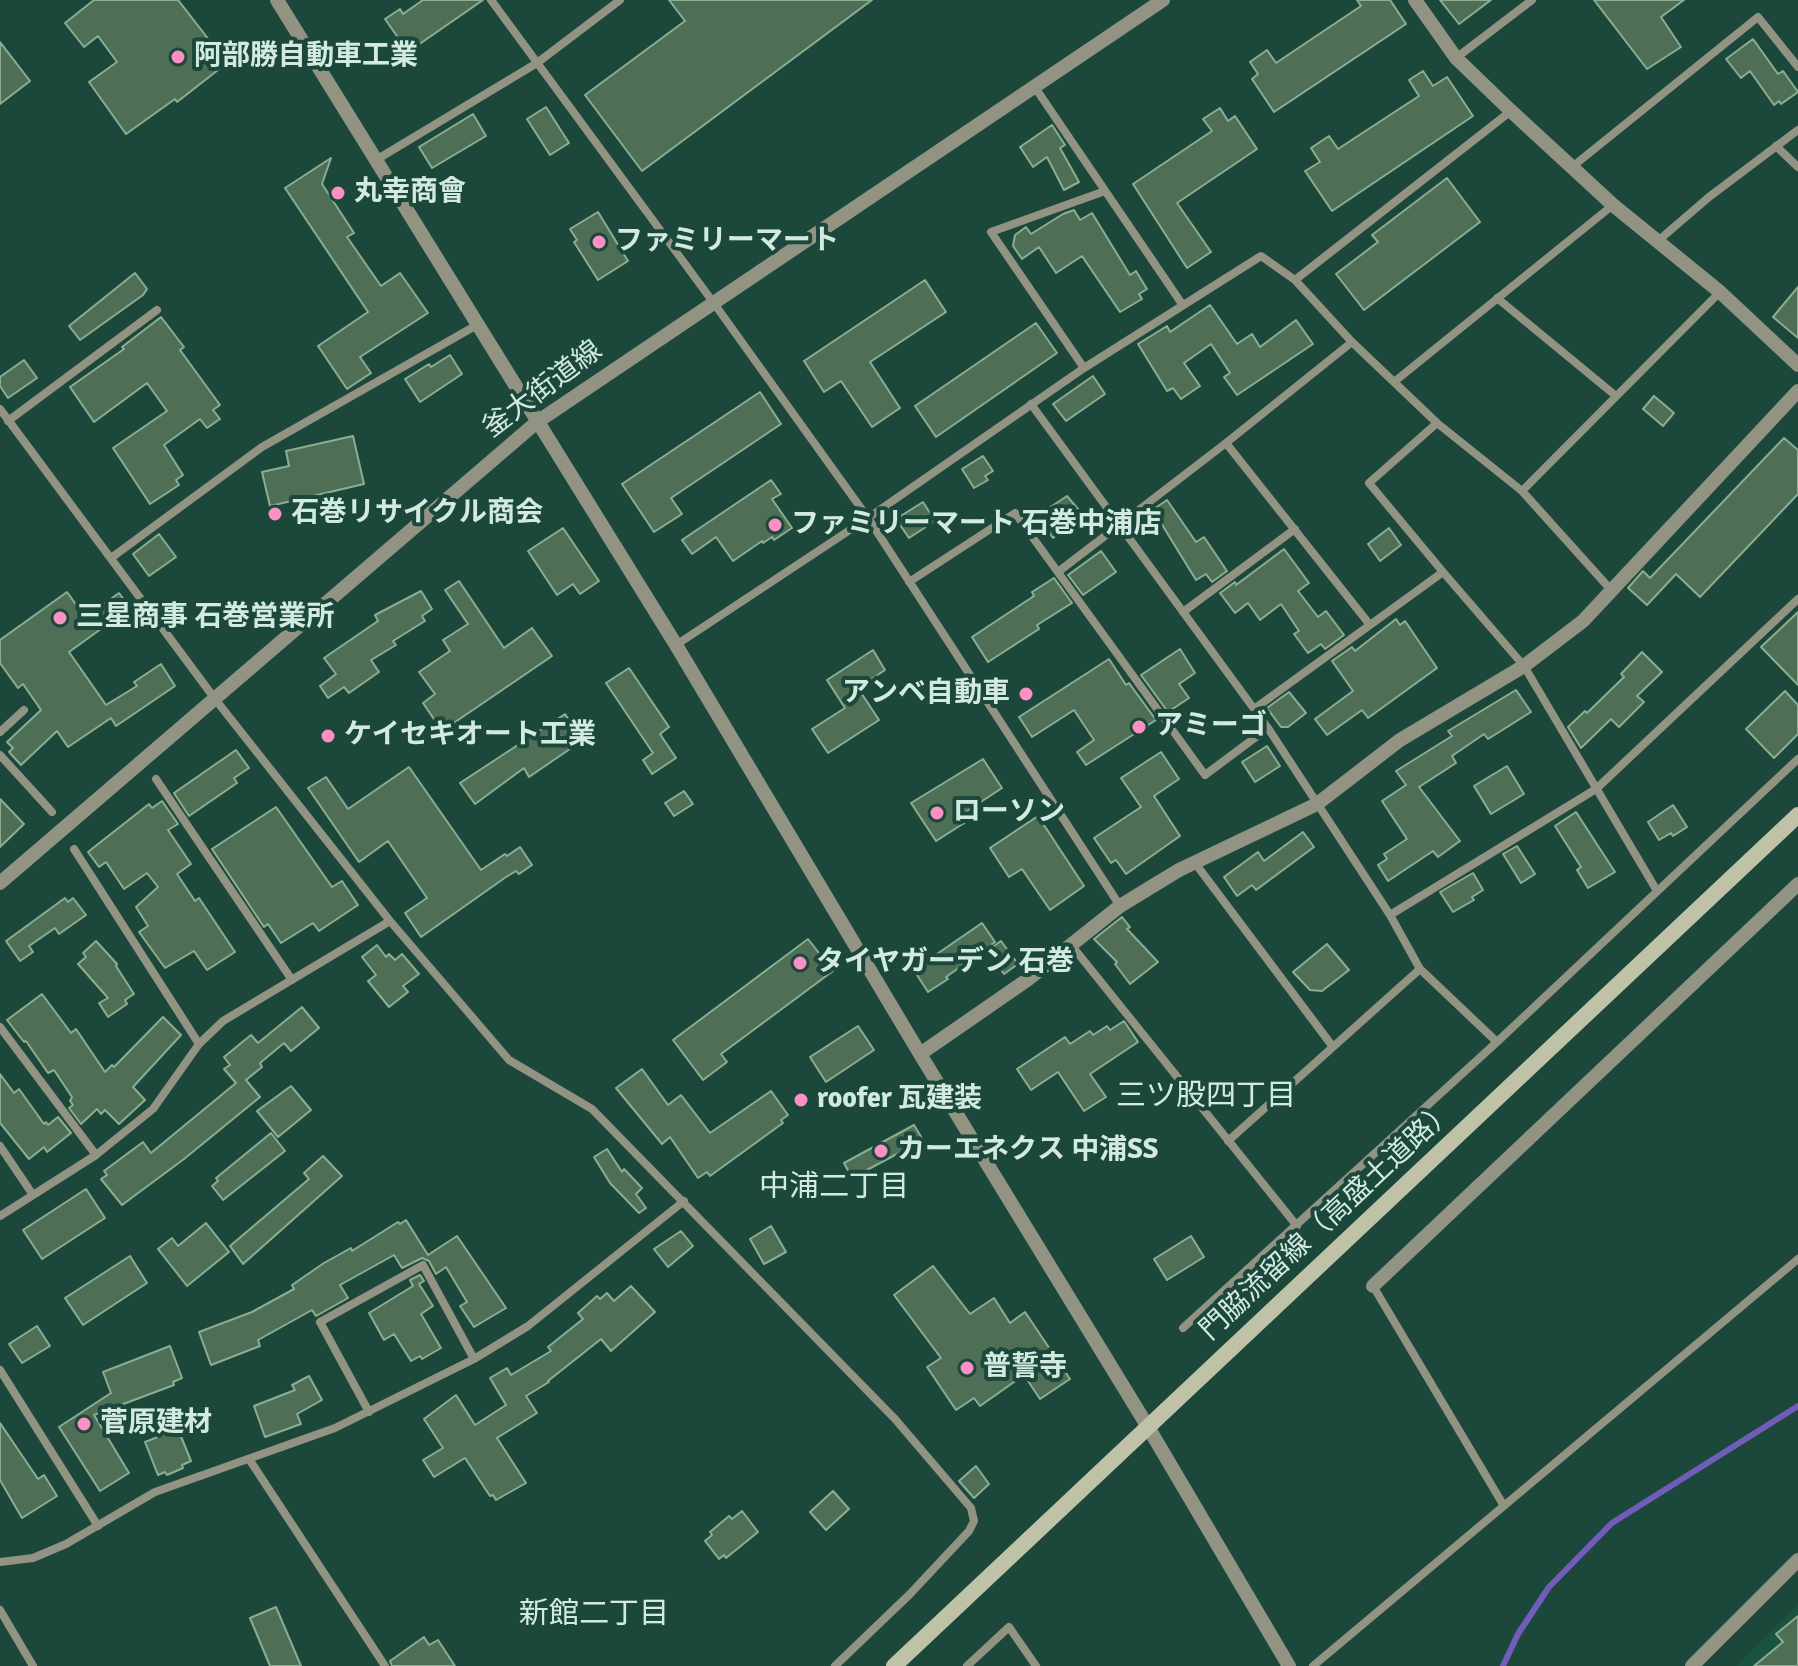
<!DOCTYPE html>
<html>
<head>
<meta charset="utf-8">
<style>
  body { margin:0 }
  canvas { display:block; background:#1c483b }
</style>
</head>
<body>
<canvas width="1798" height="1666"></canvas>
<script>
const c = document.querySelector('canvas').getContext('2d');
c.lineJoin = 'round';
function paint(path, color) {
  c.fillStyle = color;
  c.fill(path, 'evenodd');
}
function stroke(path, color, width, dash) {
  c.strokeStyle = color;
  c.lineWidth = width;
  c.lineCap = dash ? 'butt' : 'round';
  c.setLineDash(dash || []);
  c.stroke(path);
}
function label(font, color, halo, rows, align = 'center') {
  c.font = font + ' Signika,"Noto Sans JP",sans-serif';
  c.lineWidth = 8;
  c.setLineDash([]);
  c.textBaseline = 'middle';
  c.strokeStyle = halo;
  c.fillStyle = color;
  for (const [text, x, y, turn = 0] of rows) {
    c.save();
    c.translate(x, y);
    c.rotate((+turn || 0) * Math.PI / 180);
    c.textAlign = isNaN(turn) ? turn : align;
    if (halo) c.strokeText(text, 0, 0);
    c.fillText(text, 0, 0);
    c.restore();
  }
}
const built = new Path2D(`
  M1798 1604V1666H1736Z`);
const stream = new Path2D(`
  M1503 1666 1518 1634 1549 1587 1612 1523 1798 1406`);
const building = new Path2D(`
  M94 0H178L227 63 177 102 175 99 126 134 89 82 117 62 98 36 84 47 65 23Z
  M423 0H483L408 52 385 19 400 9 403 14Z
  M669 0H872L642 171 585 95 685 21Z
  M1357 0H1390L1406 24 1274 112 1252 79 1258 74 1250 62 1267 50 1276 63 1361 6Z
  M1440 0H1491L1459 24Z
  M1594 0H1684L1661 17 1681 47 1647 69Z
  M1753 39 1778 74 1783 71 1798 92 1781 104 1779 101 1774 105 1750 71 1741 78 1726 59Z
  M0 42 30 81 0 104Z
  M1423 71 1433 86 1447 77 1473 116 1332 211 1305 171 1320 162 1311 148 1329 136 1338 149 1419 96 1409 80Z
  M546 107 569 143 550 155 527 119Z
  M1220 108 1228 121 1235 116 1257 149 1177 203 1211 252 1187 268 1133 184 1212 131 1203 119Z
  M473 114 486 136 432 168 419 147Z
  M1052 125 1065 145 1060 148 1079 182 1064 190 1047 157 1033 167 1020 147Z
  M331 158 322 184 354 233 347 237 381 286 400 273 428 313 360 357 371 373 347 389 318 346 368 312 285 188Z
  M1447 178 1480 222 1364 310 1336 274 1378 242 1372 235Z
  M1074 210 1080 220 1092 213 1130 275 1136 271 1147 289 1139 294 1142 299 1120 312 1082 256 1056 273 1039 247 1022 259 1013 246 1015 235 1026 227 1031 234 1063 214Z
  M598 212 628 261 598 280 574 242 577 240 570 229Z
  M135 273 147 289 143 295 80 340 69 326Z
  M925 280 946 312 870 362 900 408 872 427 841 381 824 392 804 361Z
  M1798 287V338L1773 317Z
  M1210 305 1237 344 1252 334 1260 347 1296 320 1313 344 1237 395 1224 377 1230 373 1211 344 1184 363 1200 386 1181 399 1173 388 1167 391 1138 344 1167 326 1170 332Z
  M161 317 184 347 180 350 220 405 213 410 220 419 207 428 200 419 164 445 183 475 176 480 179 485 150 504 113 448 167 411 147 383 94 422 70 387 124 349 122 347Z
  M1036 323 1057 353 936 437 915 406Z
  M450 355 462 374 420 402 405 379 429 364 431 367Z
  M24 360 37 378 8 398 0 386V377Z
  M1093 376 1105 394 1066 421 1053 404Z
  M760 392 781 424 671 498 682 514 654 532 622 484Z
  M1654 396 1674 413 1663 426 1643 409Z
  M353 436 364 484 270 506 262 472 289 466 286 451Z
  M1784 438 1798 450V494L1700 597 1676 574 1647 605 1628 588 1643 571 1650 578Z
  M983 456 993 471 985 476 988 480 974 488 962 469Z
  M771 480 781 494 772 499 792 528 774 540 772 537 763 543 762 541 733 561 716 537 692 554 682 540Z
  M1067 496 1083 515 1053 538 1040 520 1046 515 1043 512Z
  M1167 500 1196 542 1204 537 1227 571 1212 582 1206 574 1196 580 1161 523 1147 533 1138 520Z
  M923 502 935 521 909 538 896 519Z
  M563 528 599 581 580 594 573 584 557 595 528 551Z
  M1389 528 1401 545 1380 561 1368 544Z
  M159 534 176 557 149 576 133 554Z
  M1284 549 1309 583 1298 591 1318 617 1326 611 1344 635 1325 649 1321 644 1308 653 1294 634 1299 631 1281 604 1260 620 1248 603 1235 613 1220 593 1235 582 1236 585Z
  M1101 551 1116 572 1083 595 1068 575Z
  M1054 578 1072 603 1037 625 1039 629 988 662 972 637 1034 596 1032 592Z
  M459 581 504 648 532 628 552 656 442 731 423 703 435 694 419 672 450 651 443 640 468 624 445 590Z
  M421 591 432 609 422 616 425 621 393 641 396 645 371 660 379 672 349 693 344 687 328 698 320 686 336 674 324 658 378 621 375 615Z
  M67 592 85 617 119 593 130 608 69 652 106 705 137 686 134 682 161 664 175 686 116 726 111 718 68 747 57 731 21 765 9 752 13 748 7 742 41 710 23 684 18 688 0 663V640Z
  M1798 612V685L1761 647Z
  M1396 619 1400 625 1405 621 1437 668 1368 718 1362 710 1327 735 1315 719 1353 691 1332 661 1352 647 1355 651Z
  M1180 649 1195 673 1179 684 1189 698 1168 712 1141 675Z
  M873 650 885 670 858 688 879 720 828 753 812 729 845 708 827 680Z
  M1642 652 1662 672 1637 696 1644 702 1619 727 1611 719 1581 748 1568 727 1585 711 1587 713 1624 677 1621 674Z
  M1109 659 1126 685 1129 683 1156 720 1086 765 1077 752 1094 740 1074 710 1032 737 1019 717Z
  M629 668 669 727 660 734 676 758 652 774 643 760 653 753 606 683Z
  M1516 690 1531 712 1488 739 1484 734 1452 756 1456 763 1419 787 1460 841 1438 857 1433 851 1388 881 1378 865 1387 859 1384 854 1407 839 1382 801 1406 785 1396 771 1452 736 1448 731Z
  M1785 691 1798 705V734L1774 758 1746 729Z
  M1289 692 1306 713 1288 727H1281L1267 708Z
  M565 714 583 740 529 777 524 768 475 804 460 783Z
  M1267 746 1280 766 1255 782 1242 762Z
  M236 750 249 768 234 778 237 783 189 816 174 793Z
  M1161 752 1179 779 1154 796 1180 836 1126 874 1116 860 1111 863 1094 838 1141 807 1121 778Z
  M983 759 1002 788 964 813 969 820 936 841 911 803Z
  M1507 766 1524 794 1491 814 1474 786Z
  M409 767 481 870 505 854 507 856 520 847 532 865 519 874 516 871 506 877 421 937 405 913 427 898 388 841 359 862 308 788 326 777 348 809Z
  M684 791 693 804 674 816 665 803Z
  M0 799 24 824 0 847Z
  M162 801 178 824 168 830 191 864 177 874 195 901 199 898 235 952 207 970 194 951 165 968 139 932 148 926 136 907 158 887 147 873 124 889 106 862 99 867 88 852 149 804 152 808Z
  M1673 805 1687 827 1673 836 1671 833 1659 840 1648 822Z
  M276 807 332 887 342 881 358 905 319 931 313 923 281 943 268 924 264 927 212 849Z
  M1576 812 1615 872 1588 888 1577 870 1581 867 1555 826Z
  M1038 816 1084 886 1050 910 1022 869 1009 877 990 848Z
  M1303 832 1314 847 1256 890 1252 885 1237 896 1224 877 1258 852 1264 861Z
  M1517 846 1535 874 1521 883 1503 854Z
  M1473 873 1483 890 1472 897 1474 900 1453 912 1440 892Z
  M65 898 68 902 73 898 86 915 59 934 55 928 29 946 33 952 20 961 6 941Z
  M1122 917 1130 927 1127 929 1158 962 1130 984 1115 964 1117 962 1094 939Z
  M982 923 995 942 946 977 948 979 928 992 917 975 921 972 918 967Z
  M808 939 833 971 721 1054 727 1062 703 1080 673 1040Z
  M96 941 117 964 116 966 134 994 125 1000 127 1004 108 1017 99 1003 108 998 78 964 86 957 83 953Z
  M1001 941 1018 964 1004 974 987 951Z
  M1327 944 1349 970 1322 991 1310 990 1293 972Z
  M377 945 386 957 389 954 395 960 402 954 419 974 403 986 408 992 389 1007 368 981 376 975 362 957Z
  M42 994 71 1033 76 1029 105 1072 112 1065 114 1067 163 1017 181 1035 133 1087 145 1100 119 1124 105 1110 101 1114 97 1109 81 1124 69 1108 73 1105 70 1101 72 1097 54 1070 48 1073 26 1041 24 1042 7 1020Z
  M302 1007 319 1028 291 1051 284 1043 260 1063 262 1067 246 1080 260 1097 184 1159 122 1205 101 1179 107 1175 104 1171 143 1142 151 1153 236 1083 224 1069 230 1065 224 1057 251 1035 258 1043Z
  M1124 1021 1138 1042 1090 1074 1106 1097 1084 1111 1058 1072 1031 1090 1017 1069 1065 1037 1070 1044 1090 1031 1093 1035 1107 1026 1110 1030Z
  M858 1026 874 1050 826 1082 810 1057Z
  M642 1069 668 1105 681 1095 710 1133 771 1091 788 1115 781 1120 783 1123 710 1176 707 1172 698 1178 670 1137 662 1144 616 1088Z
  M0 1074 14 1093 19 1089 44 1124 46 1122 48 1125 58 1117 71 1133 47 1152 44 1147 29 1159 0 1123Z
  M291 1086 311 1110 278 1137 257 1111Z
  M914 1125 923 1140 852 1178 844 1163Z
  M271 1133 285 1151 223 1200 212 1186 218 1181 216 1178Z
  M607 1149 622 1172 624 1169 642 1188 636 1194 646 1208 639 1213 610 1183 594 1157Z
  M323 1156 342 1176 243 1264 230 1246 309 1179 304 1173Z
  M86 1189 105 1218 42 1259 23 1230Z
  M406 1220 428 1255 457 1236 506 1308 474 1327 460 1306 467 1302 446 1267 436 1274 429 1261 422 1258 402 1268 394 1255 340 1285 348 1298 316 1316 312 1310 258 1340 260 1346 211 1365 199 1332 252 1312 294 1289 292 1285 324 1263 351 1248 352 1251 398 1222 400 1224Z
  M206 1223 229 1252 187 1286 158 1249 172 1238 178 1246Z
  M771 1226 786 1252 764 1264 750 1239Z
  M681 1231 693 1246 668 1267 654 1249Z
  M1191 1236 1204 1257 1167 1280 1154 1259Z
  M130 1256 147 1283 83 1325 65 1298Z
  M933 1266 970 1314 994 1298 1010 1323 1025 1312 1070 1379 1040 1399 1024 1375 980 1406 974 1398 956 1410 927 1367 941 1358 894 1295Z
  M420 1275 424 1281 419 1284 433 1306 421 1314 441 1348 422 1359 420 1356 411 1361 394 1334 384 1340 369 1313 413 1286 410 1280Z
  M631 1286 655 1312 611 1351 601 1339 548 1381 549 1382 526 1396 537 1413 497 1438 526 1483 496 1500 493 1495 490 1496 465 1458 434 1477 423 1460 443 1448 424 1419 456 1395 475 1425 506 1405 490 1378 507 1368 511 1375 551 1351 548 1347 583 1319 578 1313 597 1296 600 1299 607 1293 614 1301Z
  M37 1326 50 1346 22 1363 9 1344Z
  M170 1346 182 1378 173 1382 174 1385 94 1415 129 1473 100 1491 59 1427 111 1393 103 1372Z
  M309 1376 322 1400 297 1414 301 1424 265 1437 254 1406 295 1390 292 1385Z
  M0 1423 38 1479 44 1475 57 1496 22 1518 0 1480Z
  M178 1429 191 1461 182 1465 183 1468 167 1475 165 1472 158 1475 145 1442Z
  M976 1466 989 1484 974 1498 959 1481Z
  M833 1491 849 1509 826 1530 810 1512Z
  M742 1511 758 1532 726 1558 724 1555 719 1559 705 1541 712 1535 710 1532 729 1516 732 1519Z
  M276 1607 301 1666H270L250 1618Z
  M1798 1616V1666H1754L1783 1642 1776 1634Z
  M424 1637 429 1645 438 1640 455 1666H392L390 1661Z`);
const minor = new Path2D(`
  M491 0 713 302 868 518 1120 906
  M1456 58 1532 0
  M1034 86 1182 304
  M1776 146 1798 167
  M376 160 537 63 620 0
  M1572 167 1758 17 1798 67
  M1659 240 1709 197 1798 130
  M1295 280 1511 111
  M1497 298 1616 396
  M1352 342 1437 423 1522 491 1612 591
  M1084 368 991 232 1105 191
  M1394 382 1613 205
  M1031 404 1268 728 1390 915 1420 969 1497 1042
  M0 409 215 699 390 921 509 1060 592 1109 895 1419 971 1508 974 1521 969 1531 910 1594 835 1666
  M8 421 157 310
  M1437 423 1369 483 1443 572
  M1226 443 1370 625 1443 572 1524 666 1657 891
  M1522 491 1720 292
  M111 558 262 447 477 325
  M909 582 1015 513 1205 775 1268 728
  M1183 612 1295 529
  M676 645 868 518 1084 368 1261 256 1295 280 1352 342 1226 443 1058 572
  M1254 709 1370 625
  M0 732 24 710
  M0 755 52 812
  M156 779 292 980
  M74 849 199 1044
  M1195 863 1333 1047
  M1390 915 1596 789 1798 599
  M1072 946 1297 1226
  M0 1027 96 1155
  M1228 1141 1420 969
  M0 1146 33 1195
  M0 1216 96 1155 153 1109 199 1044 223 1021 390 921
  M1373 1286 1504 1506
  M1183 1328 1497 1042 1798 759
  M0 1370 98 1526
  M369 1412 320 1322 423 1265 474 1359
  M249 1459 385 1666
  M0 1562 33 1558 66 1544 155 1492 335 1428 474 1359 528 1326 684 1201
  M0 1610 33 1666
  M967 1666 1009 1627 1036 1666
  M1313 1666 1798 1259`);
const tertiary = new Path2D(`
  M277 0 676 645 920 1054 1148 1427 1289 1666
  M1415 0 1456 58 1511 111 1613 205 1720 292 1798 365
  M0 883 537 422 1163 0
  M920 1054 1027 980 1120 906 1179 870 1317 804 1400 740 1524 666 1583 621 1798 391
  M1373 1286 1798 884
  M1692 1666 1798 1560`);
const secondary = new Path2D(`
  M894 1666 1798 815`);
const markers = [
  [178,57,8,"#fc8fc3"],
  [338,193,8,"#fc8fc3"],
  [599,242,8,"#fc8fc3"],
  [275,514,8,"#fc8fc3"],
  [775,525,8,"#fc8fc3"],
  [60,618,8,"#fc8fc3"],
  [1026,694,8,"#fc8fc3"],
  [1139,727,8,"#fc8fc3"],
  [328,736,8,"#fc8fc3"],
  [937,813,8,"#fc8fc3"],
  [800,963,8,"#fc8fc3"],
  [801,1100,8,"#fc8fc3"],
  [881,1151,8,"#fc8fc3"],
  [967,1368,8,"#fc8fc3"],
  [84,1424,8,"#fc8fc3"]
];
const poiNames = [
  ["阿部勝自動車工業",194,57],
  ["丸幸商會",354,193],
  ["ファミリーマート",615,242],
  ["石巻リサイクル商会",291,514],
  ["ファミリーマート 石巻中浦店",791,525],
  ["三星商事 石巻営業所",76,618],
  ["アンベ自動車",1010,694,"right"],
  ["アミーゴ",1155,727],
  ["ケイセキオート工業",344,736],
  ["ローソン",953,813],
  ["タイヤガーデン 石巻",816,963],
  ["roofer 瓦建装",817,1100],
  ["カーエネクス 中浦SS",897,1151],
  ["普誓寺",983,1368],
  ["菅原建材",100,1424]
];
const streetNames = [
  ["釜大街道線",543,390,-37],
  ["門脇流留線（高盛土道路）",1328,1221,-43]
];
const neighbourhoodNames = [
  ["三ツ股四丁目",1206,1097],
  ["中浦二丁目",834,1188],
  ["新館二丁目",594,1615]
];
paint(built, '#1b5343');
stroke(stream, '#715cbb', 6);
paint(building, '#4e6e55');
stroke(building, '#8bad91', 2);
stroke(minor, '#929382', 8);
stroke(tertiary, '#929382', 14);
stroke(secondary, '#c0c2a7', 16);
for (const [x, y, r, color] of markers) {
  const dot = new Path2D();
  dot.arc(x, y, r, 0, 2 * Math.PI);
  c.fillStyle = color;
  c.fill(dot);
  stroke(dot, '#1c483b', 3);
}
label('bold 28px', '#d3eae1', '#1c483b', poiNames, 'left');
label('28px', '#d3eae1', '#1c483b', streetNames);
label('30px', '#d3eae1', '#1c483b', neighbourhoodNames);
</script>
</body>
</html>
